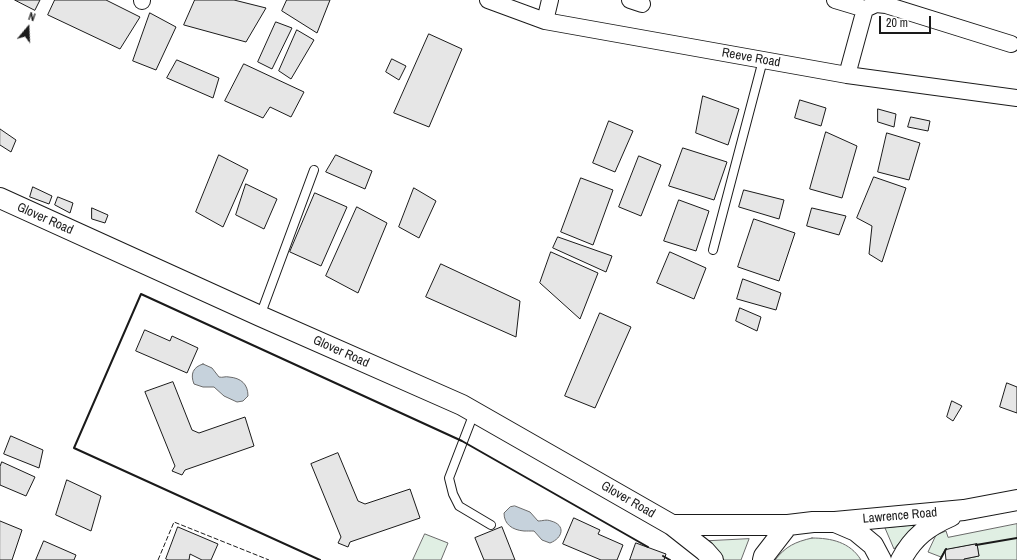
<!DOCTYPE html>
<html>
<head>
<meta charset="utf-8">
<style>
  body { margin:0 }
  #map { position:relative; width:1017px; height:560px; overflow:hidden; background:#fff; font-family:"Archivo Narrow",sans-serif }
  canvas { display:block }
  .north { position:absolute; left:8px; top:8px; width:40px; height:40px; -webkit-text-stroke:3px #fff; paint-order:stroke; rotate:19deg; font-size:11px; font-weight:700; line-height:16px; text-align:center; color:#1a1a1a }
  .north::after { content:''; display:block; margin:auto; width:14px; height:18px; background:#1a1a1a; clip-path:polygon(50% 0,100% 100%,50% 72%,0 100%) }
  .scale { position:absolute; left:879px; top:16px; width:52px; height:18px; box-sizing:border-box; border:2px solid #1a1a1a; border-top:0; padding-left:5px; font-size:12px; line-height:14px; white-space:nowrap; color:#1a1a1a; -webkit-text-stroke:3px #fff; paint-order:stroke }
</style>
</head>
<body>
<div id="map">
<canvas width="1017" height="560"></canvas>
<div class="north">N</div>
<div class="scale">20 m</div>
</div>
<script>
const c = document.querySelector('canvas').getContext('2d');
c.lineJoin = 'round';
function paint(path, color) {
  c.fillStyle = color;
  c.fill(path, 'evenodd');
}
function stroke(path, color, width, dash) {
  c.strokeStyle = color;
  c.lineWidth = width;
  c.lineCap = dash ? 'butt' : 'round';
  c.setLineDash(dash || []);
  c.stroke(path);
}
function label(font, color, halo, rows, align = 'center') {
  c.font = font + ' "Archivo Narrow",sans-serif';
  c.lineWidth = 3;
  c.setLineDash([]);
  c.textBaseline = 'middle';
  c.strokeStyle = halo;
  c.fillStyle = color;
  for (const [text, x, y, turn = 0] of rows) {
    c.save();
    c.translate(x, y);
    c.rotate((+turn || 0) * Math.PI / 180);
    c.textAlign = isNaN(turn) ? turn : align;
    if (halo) c.strokeText(text, 0, 0);
    c.fillText(text, 0, 0);
    c.restore();
  }
}
const green = new Path2D(`
  M1017 524V560H964V559L979 556 977 544 945 550 941 557 928 552 936 535 946 531 948 537Z
  M915 525 894 549 885 528Z
  M425 534 448 543 441 560H413Z
  M812 538C831 538 850 542 861 560H775C786 546 795 542 812 538Z
  M749 539 741 560H724L709 541Z`);
const water = new Path2D(`
  M203 364 212 368 219 377C223 378 225 376 229 377 241 378 248 384 248 396L243 401 237 402 224 396 214 387H203L194 384C190 374 193 367 203 364Z
  M515 506 530 512 538 521C543 521 546 519 551 521 566 525 563 538 550 543L542 540 534 531C530 531 527 531 524 531 512 530 504 524 504 513L510 507Z`);
const building = new Path2D(`
  M15 0H40L35 10Z
  M55 0H106L140 17 120 49 48 15Z
  M195 0H234L266 8 246 42 184 25Z
  M287 0H330L317 33 282 11Z
  M150 13 176 27 156 70 133 61Z
  M276 22 292 28 272 69 258 62Z
  M297 30 314 40 291 79 279 71Z
  M429 34 462 49 429 127 394 113Z
  M392 59 406 66 399 80 386 72Z
  M177 60 219 78 213 98 167 78Z
  M244 64 304 92 291 117 270 107 263 118 225 101Z
  M703 96 739 109 728 145 696 133Z
  M800 100 826 108 821 126 795 118Z
  M878 109 896 114 894 127 878 122Z
  M911 117 930 121 928 131 908 127Z
  M609 121 633 131 615 172 593 163Z
  M0 129 16 140 11 152 0 145Z
  M826 132 857 146 842 198 810 189Z
  M887 133 920 143 909 180 878 172Z
  M683 148 727 162 714 200 669 186Z
  M219 155 248 170 223 227 196 212Z
  M336 155 372 171 365 189 326 172Z
  M639 156 661 165 641 216 619 207Z
  M874 177 906 188 882 262 869 254 872 226 857 218Z
  M581 178 613 190 593 245 561 232Z
  M246 184 277 199 264 229 236 215Z
  M33 187 52 196 49 204 30 197Z
  M414 188 436 201 419 238 399 227Z
  M744 190 784 200 779 219 739 207Z
  M315 193 347 207 321 266 290 252Z
  M58 197 73 203 70 213 55 205Z
  M679 200 709 211 696 251 664 241Z
  M357 207 387 223 358 293 326 276Z
  M92 208 108 215 105 223 92 219Z
  M812 208 846 216 839 235 807 226Z
  M754 219 795 233 779 281 738 267Z
  M558 237 612 256 606 272 553 248Z
  M551 252 598 273 580 319 540 283Z
  M670 252 706 268 694 299 657 283Z
  M441 264 520 301 516 337 426 297Z
  M743 279 781 293 776 310 737 299Z
  M740 308 761 317 757 331 736 321Z
  M600 313 631 327 595 408 565 396Z
  M145 330 170 341 172 336 198 348 187 373 136 351Z
  M173 382 192 430 199 433 245 417 254 446 185 470 182 475 172 471 175 466 145 392Z
  M1007 383 1017 387V413L1000 407Z
  M952 401 962 406 953 421 947 417Z
  M11 436 43 450 39 468 4 454Z
  M338 453 358 501 365 504 410 489 420 518 350 542 348 547 338 543 341 537 311 464Z
  M2 462 35 477 26 496 0 485V467Z
  M67 480 101 496 91 531 56 515Z
  M574 518 600 530 598 534 623 545 617 560H601L563 544Z
  M0 521 22 530 12 560H0Z
  M178 527 218 544 211 560H202L190 554 189 560H168L166 559Z
  M502 527 515 560H484L475 538Z
  M44 541 76 555 74 560H36Z
  M636 543 666 554 664 560H630Z
  M977 544 979 556 964 559V560H946L945 550Z`);
const service = new Path2D(`
  M713 250 763 60
  M260 316 314 170
  M474 413 449 478 453 494 459 506 491 525`);
const minor = new Path2D(`
  M488 0 545 21 847 75 1017 98
  M630 0 642 4
  M835 0 865 9 847 75
  M142 1V0
  M865 9 876 4 886 5 1011 44
  M545 21 550 0`);
const tertiary = new Path2D(`
  M0 198 260 316 462 405 672 525 705 551 713 560
  M835 522 964 510 1017 500
  M672 525H788
  M763 560 764 556 788 525 813 522H835L856 531 873 545 881 560
  M901 560C913 537 928 526 951 516`);
const fence = new Path2D(`
  M158 560 174 522 269 560`);
const wall = new Path2D(`
  M976 545 1017 538
  M663 556 670 560
  M320 560 74 448 141 294 462 441 648 547
  M940 560 946 549`);
const streetNames = [
  ["Reeve Road",751,58,10],
  ["Glover Road",45,219,24],
  ["Glover Road",341,352,24],
  ["Glover Road",628,500,30],
  ["Lawrence Road",900,516,-5]
];
paint(green, '#e0efe3');
stroke(green, '#6a6a6a', 1);
paint(water, '#c6d2dc');
stroke(water, '#6a6a6a', 1);
paint(building, '#e6e6e6');
stroke(building, '#1a1a1a', 1);
stroke(service, '#1a1a1a', 10);
stroke(minor, '#1a1a1a', 18);
stroke(tertiary, '#1a1a1a', 22);
stroke(service, '#fff', 8);
stroke(minor, '#fff', 16);
stroke(tertiary, '#fff', 20);
stroke(fence, '#1a1a1a', 1, [5, 2]);
stroke(wall, '#1a1a1a', 2);
label('13px', '#1a1a1a', '#fff', streetNames);
</script>
</body>
</html>
